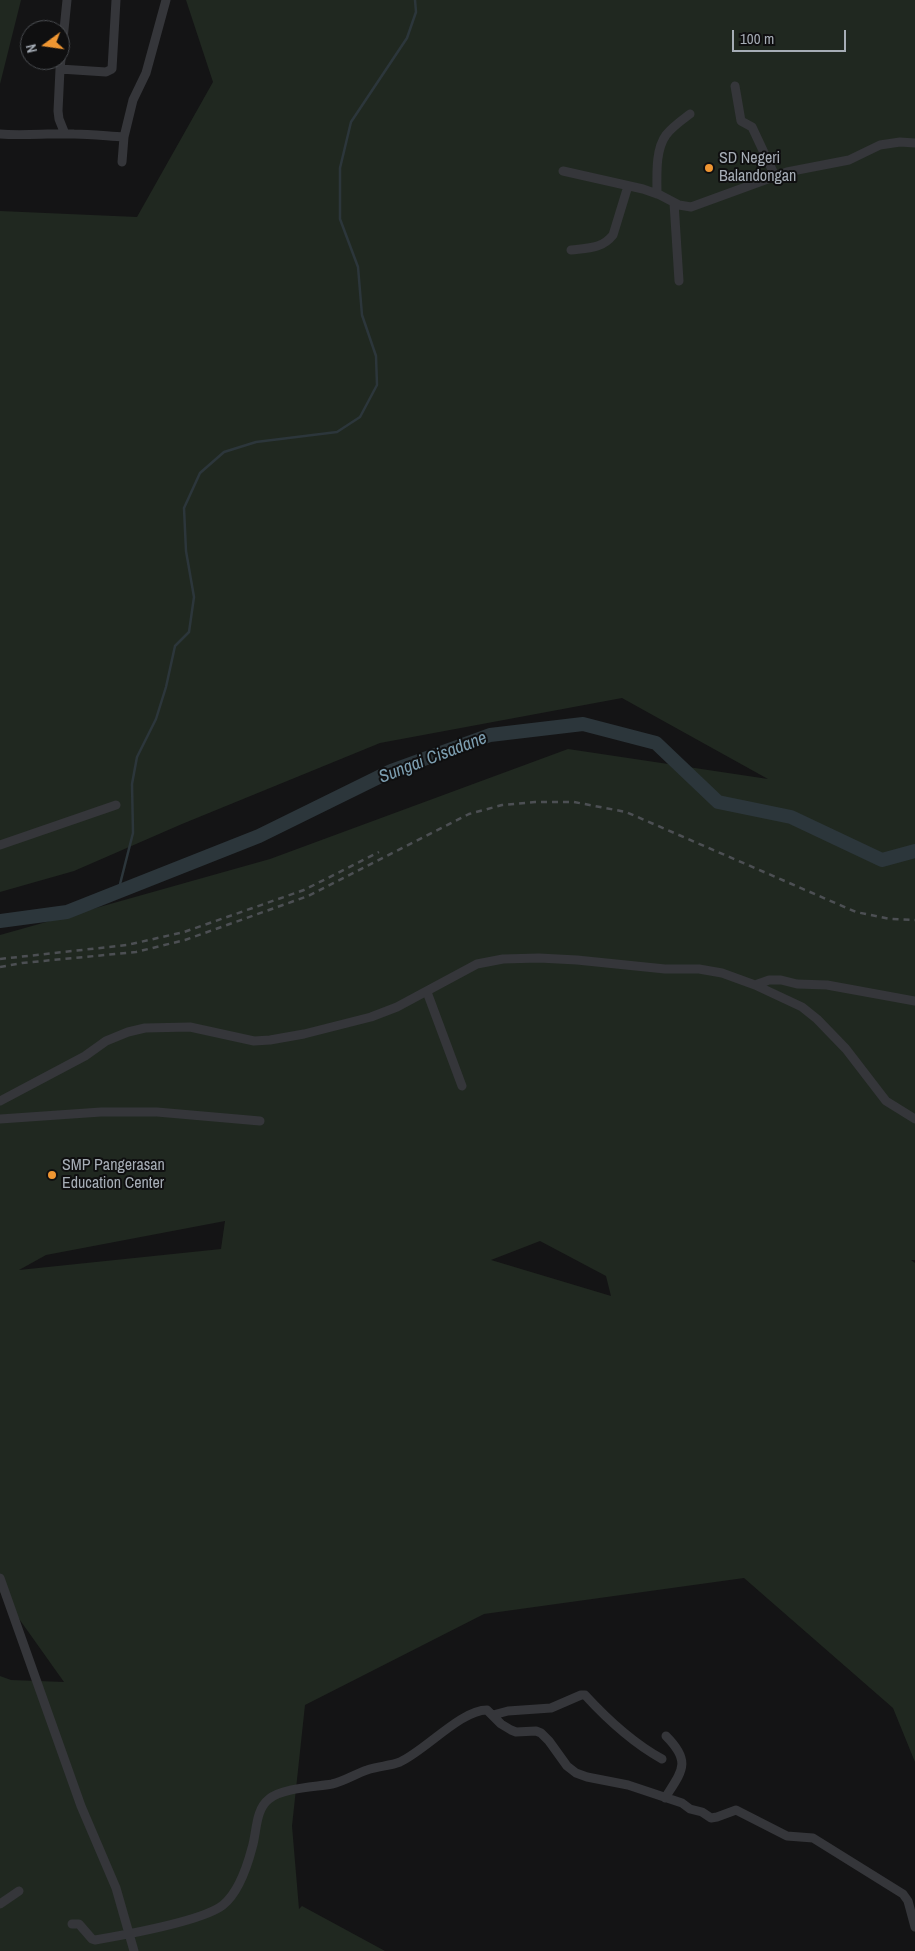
<!DOCTYPE html>
<html>
<head>
<meta charset="utf-8">
<style>
  body { margin:0 }
  #map { position:relative; width:915px; height:1951px; overflow:hidden; background:#141415; font-family:"Archivo Narrow",sans-serif }
  canvas { display:block }
  .north { position:absolute; left:20px; top:20px; width:50px; height:50px; box-sizing:border-box; background:#0f0f10; border:1px solid #4b4e52; border-radius:50%; rotate:256deg; font-size:14px; font-weight:700; line-height:20px; text-align:center; color:#a6adb6 }
  .north::after { content:''; display:block; margin:auto; width:18px; height:22px; background:#ef9632; clip-path:polygon(50% 0,100% 100%,50% 72%,0 100%) }
  .scale { position:absolute; left:732px; top:30px; width:114px; height:22px; box-sizing:border-box; border:2px solid #a6adb6; border-top:0; padding-left:6px; font-size:15px; line-height:18px; white-space:nowrap; color:#a6adb6; -webkit-text-stroke:4px #0f0f10; paint-order:stroke }
</style>
</head>
<body>
<div id="map">
<canvas width="915" height="1951"></canvas>
<div class="north">N</div>
<div class="scale">100 m</div>
</div>
<script>
const c = document.querySelector('canvas').getContext('2d');
c.lineJoin = 'round';
function paint(path, color) {
  c.fillStyle = color;
  c.fill(path, 'evenodd');
}
function stroke(path, color, width, dash) {
  c.strokeStyle = color;
  c.lineWidth = width;
  c.lineCap = dash ? 'butt' : 'round';
  c.setLineDash(dash || []);
  c.stroke(path);
}
function label(font, color, halo, rows, align = 'center') {
  c.font = font + ' "Archivo Narrow",sans-serif';
  c.lineWidth = 4;
  c.setLineDash([]);
  c.textBaseline = 'middle';
  c.strokeStyle = halo;
  c.fillStyle = color;
  for (const [text, x, y, turn = 0] of rows) {
    c.save();
    c.translate(x, y);
    c.rotate((+turn || 0) * Math.PI / 180);
    c.textAlign = isNaN(turn) ? turn : align;
    if (halo) c.strokeText(text, 0, 0);
    c.fillText(text, 0, 0);
    c.restore();
  }
}
const green = new Path2D(`
  M0 0H21L0 84Z
  M186 0H915V1260H911L915 1263V1762L893 1708 744 1578 484 1614 305 1705 292 1826 299 1909 302 1906 385 1951H0V1676L11 1680 64 1682 0 1592V935L270 859 568 749 768 779 622 698 380 743 182 824 74 871 0 892V211L137 217 213 82ZM225 1221 221 1249 19 1270 46 1255ZM540 1241 606 1276 611 1296 491 1260Z`);
const stream = new Path2D(`
  M118 892 133 833 132 784 137 757 156 719 166 687 175 646 189 632 194 597 186 551 184 508 200 473 224 452 256 442 337 432 360 417 377 385 376 356 362 315 358 267 340 219V168L351 122 407 38 416 12 415 0`);
const river = new Path2D(`
  M0 921 67 912 259 836 391 771 490 735 583 724 656 743 718 802 791 817 882 860 915 851`);
const minor = new Path2D(`
  M60 69 106 72 112 69 116 0
  M735 86 741 121 752 127 775 176
  M0 134C23 136 50 133 74 134 90 134 107 136 124 137
  M65 134 59 119 58 111 60 69 67 0
  M122 162 124 137 133 100 146 73 166 0
  M563 171 643 189 660 195 679 205 691 207 787 172 849 160 880 145 900 142 915 143
  M657 194C657 176 655 150 666 135 672 127 682 120 690 114
  M674 203 679 281
  M571 250C588 248 602 249 613 235L628 186
  M0 845 116 805
  M755 985 769 980H781L797 984 827 985 915 1001
  M427 992 462 1086
  M0 1101 85 1056 106 1041 128 1032 145 1028 190 1027 254 1041 270 1040 304 1034 371 1017 397 1007 477 964 503 959 539 958 577 960 665 969H699L722 973 755 985 802 1007 817 1019 846 1049 886 1101 915 1119
  M0 1119 101 1112H157L260 1121
  M0 1578 81 1806 116 1888 134 1951
  M493 1715 508 1711 551 1708 581 1695H585C607 1719 633 1743 662 1759
  M665 1798C682 1771 692 1762 666 1736
  M0 1904 19 1891
  M72 1924H79L92 1939 95 1940C124 1935 203 1921 223 1905 239 1892 247 1867 252 1848 257 1832 255 1810 269 1799 282 1788 315 1787 332 1784 345 1781 355 1774 367 1770 378 1766 390 1766 400 1762 426 1750 461 1710 487 1710L501 1724 511 1730 516 1732 536 1731 541 1733 549 1741 567 1766 576 1773 587 1777 628 1785 682 1803 690 1809 702 1812 711 1818 717 1817 736 1810 787 1836 813 1838 903 1894 908 1901 915 1927`);
const rail = new Path2D(`
  M0 959 127 945 184 932 304 890 379 852
  M0 967 22 963 136 952 185 940 308 896 469 814 502 805 535 802H574L626 812 856 912 890 919 915 920`);
const markers = [
  [709,168,5,"#ef9632"],
  [52,1175,5,"#ef9632"]
];
const poiNames = [
  ["SD Negeri",719,159],
  ["Balandongan",719,177],
  ["SMP Pangerasan",62,1166],
  ["Education Center",62,1184]
];
const waterNames = [
  ["Sungai Cisadane",433,758,-21]
];
paint(green, '#202820');
stroke(stream, '#2c363b', 2.5);
stroke(river, '#2c363b', 14);
stroke(minor, '#35363a', 9);
stroke(rail, '#4c4f53', 2.5, [6, 5]);
for (const [x, y, r, color] of markers) {
  const dot = new Path2D();
  dot.arc(x, y, r, 0, 2 * Math.PI);
  c.fillStyle = color;
  c.fill(dot);
  stroke(dot, '#0f0f10', 2);
}
label('16px', '#a6adb6', '#0f0f10', poiNames, 'left');
label('italic 18px', '#7d9fb1', '#0f0f10', waterNames);
</script>
</body>
</html>
